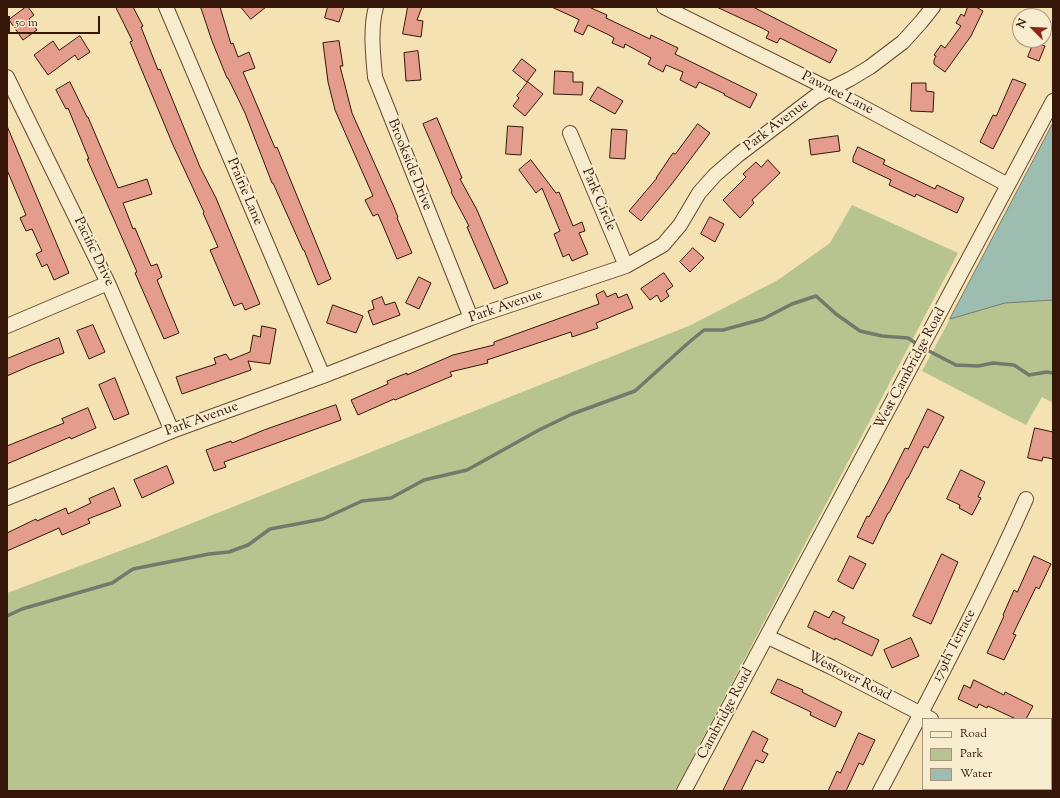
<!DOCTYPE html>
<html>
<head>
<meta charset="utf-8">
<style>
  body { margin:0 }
  #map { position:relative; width:1060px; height:798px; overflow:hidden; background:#f5e2b3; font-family:"Sorts Mill Goudy",serif }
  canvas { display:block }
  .frame { position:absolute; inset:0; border:8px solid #351608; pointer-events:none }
  .legend { position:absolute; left:922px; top:718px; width:130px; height:72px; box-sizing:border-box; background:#f8ecce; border:1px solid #aa967f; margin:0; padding:5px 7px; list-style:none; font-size:12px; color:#351608 }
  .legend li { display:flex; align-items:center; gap:8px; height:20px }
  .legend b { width:20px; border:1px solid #aa967f }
  .north { position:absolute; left:1012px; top:8px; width:40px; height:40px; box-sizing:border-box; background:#f8ecce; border:1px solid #aa967f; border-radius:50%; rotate:294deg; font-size:11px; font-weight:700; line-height:16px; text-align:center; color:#351608 }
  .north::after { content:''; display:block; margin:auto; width:14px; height:18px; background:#8f2418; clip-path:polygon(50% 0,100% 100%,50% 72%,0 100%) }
  .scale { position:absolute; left:8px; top:16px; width:92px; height:18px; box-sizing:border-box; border:2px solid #351608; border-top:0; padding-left:5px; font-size:12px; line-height:14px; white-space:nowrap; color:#351608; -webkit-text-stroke:3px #f8ecce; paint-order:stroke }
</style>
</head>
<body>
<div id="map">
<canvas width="1060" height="798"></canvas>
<div class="frame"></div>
<ul class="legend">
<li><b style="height:5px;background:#f8ecce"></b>Road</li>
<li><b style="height:11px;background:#b7c490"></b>Park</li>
<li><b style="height:11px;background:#9cbdaf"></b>Water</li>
</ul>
<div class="north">N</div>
<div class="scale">50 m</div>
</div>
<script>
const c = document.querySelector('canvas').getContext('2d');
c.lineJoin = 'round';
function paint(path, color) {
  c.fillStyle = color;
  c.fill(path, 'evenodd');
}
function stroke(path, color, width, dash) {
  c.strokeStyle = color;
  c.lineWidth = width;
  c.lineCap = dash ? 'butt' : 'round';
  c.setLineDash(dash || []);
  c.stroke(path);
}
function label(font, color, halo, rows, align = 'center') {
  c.font = font + ' "Sorts Mill Goudy",serif';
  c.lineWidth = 4;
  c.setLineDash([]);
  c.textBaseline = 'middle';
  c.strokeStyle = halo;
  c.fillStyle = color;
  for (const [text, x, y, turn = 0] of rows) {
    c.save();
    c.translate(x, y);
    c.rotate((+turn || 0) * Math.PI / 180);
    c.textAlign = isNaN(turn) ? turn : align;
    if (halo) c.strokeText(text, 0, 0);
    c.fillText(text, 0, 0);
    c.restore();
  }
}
const green = new Path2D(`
  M852 205 958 253 675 791H7V593L152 539 691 325 778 280 830 243Z
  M1053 300V403L1042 397 1026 425 922 371 950 319 1005 303Z`);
const water = new Path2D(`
  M1053 123V300L1005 303 950 319Z`);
const stream = new Path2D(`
  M925 349 956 365 978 366 993 363 1014 365 1029 375 1047 372 1053 373
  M7 616 22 609 112 583 133 569 209 554 229 552 248 545 270 529 323 519 362 501 391 498 424 480 467 470 539 430 572 414 635 391 687 344 704 330H723L763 319 792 304 816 296 836 314 860 331 882 336 908 338 920 346`);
const building = new Path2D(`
  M26 7H28L34 15 29 19 37 30 23 40 9 20Z
  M116 7H133L143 26 141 27 158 70 160 69 200 167 216 198 260 304 245 310 242 303 234 306 210 250 218 247 203 213 204 212 173 145 130 42 132 41Z
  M201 7H220L231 44 233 43 238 57 249 52 255 68 243 72 275 148 277 147 331 279 318 285 304 250H303L273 183H272L245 113 228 78H227L212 41Z
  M241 7H266L251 19Z
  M328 7H344L339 22 325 18Z
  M408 7H422L417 20 423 21 421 37 403 34Z
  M552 7H589L607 15 606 18 650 39 651 35 678 48 675 54 757 94 750 108 724 95 725 94 699 82 696 88 680 80 683 72 666 65 663 72 648 64 651 58 625 44 624 48 612 43 614 38 609 35 588 25 583 35 574 31 579 20Z
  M717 7H753L837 50 830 63 780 38 777 43 766 38 769 32 764 29Z
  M968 7H976L983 11 971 36 945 72 934 64V60L936 56 934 55 941 45 945 48 961 26 956 23 961 14 964 16Z
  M80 36 90 52 78 60 75 55 48 75 34 55 53 41 59 50Z
  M339 41 343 66H340L352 113 393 205 398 217 397 218 412 253 397 259 378 214 373 216 365 200 373 196 335 110 328 82 323 43Z
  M1034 42 1045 46 1039 61 1028 57Z
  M418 51 421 80 406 81 404 53Z
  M522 59 536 70 527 82 513 71Z
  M555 71 573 72V82H583L582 95 554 94Z
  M1013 79 1026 84 993 149 980 142 993 115 996 116Z
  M70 82 87 117H88L118 188 147 179 152 194 123 203 133 229 135 228 151 266 157 264 162 277 157 280 179 333 164 339 135 273 137 272 116 224 87 159H89L68 108 66 109 56 90Z
  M528 82 543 94 525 116 513 106 519 98 517 96Z
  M912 83H926V91L934 92 933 112 911 111Z
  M598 87 623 101 615 114 590 100Z
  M437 118 462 178 460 179 477 210 508 283 494 289 467 227 469 226 451 192 452 191 423 124Z
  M698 124 710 133 671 185 641 221 629 211 657 178H656L673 153 675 154Z
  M7 126 69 273 54 280 47 264 42 267 36 254 42 251 32 229 26 231 20 218 26 215 7 170Z
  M508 126 523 127 521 155 506 154Z
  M612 129 627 130 625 159 610 158Z
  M838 136 840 151 811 155 809 140Z
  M858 147 885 160 883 164 935 189 937 185 964 198 957 213 916 194 915 197 889 185 891 180 853 162V158Z
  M531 160 556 193 559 192 573 226 582 222 585 231 579 233 588 254 572 261 569 254 563 257 554 234 560 231 542 188 536 193 519 170Z
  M768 160 780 173 752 200 754 203 740 218 723 200 746 177 743 174 756 162 761 167Z
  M710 217 724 224 715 242 701 234Z
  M693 248 704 258 690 272 680 262Z
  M664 273 673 286 666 291 669 296 661 302 657 295 650 300 641 289Z
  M419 277 431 283 419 309 406 303Z
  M604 291 607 297 616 293 618 298 627 294 633 308 596 323 598 328 572 337 571 332 487 360 488 363 450 372 452 376 395 400 394 399 358 415 351 400 388 384 387 381 407 373V375L453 355 494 345V342L599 304 596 295Z
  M382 297 385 305 395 302 400 315 373 325 368 311 374 309 372 301Z
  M333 305 363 316 356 333 327 323Z
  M93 325 105 352 89 359 77 331Z
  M262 326 276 329 270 364 248 361 251 370 182 394 176 377 216 364 214 358 226 354 230 360 250 352 253 335 260 337Z
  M59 338 64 353 32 365 7 376V359Z
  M115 378 129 414 114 420 99 385Z
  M336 405 341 420 224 462 226 467 214 471 206 450 231 441 232 443 264 430Z
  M88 408 96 428 71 439 70 437 7 464V446L64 423 62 419Z
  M928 409 944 417 928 448 924 446 908 478H907L889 513H888L873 544 857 537 867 516 869 517 888 482 905 448 908 449Z
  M1035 428 1053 432V459L1043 457 1042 461 1028 458Z
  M167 466 174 483 142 498 134 480Z
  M961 470 985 482 978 497 981 498 972 515 959 508 960 505 947 499Z
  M114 488 121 506 88 519 90 523 62 535 59 528 7 551V533L36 519 37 521 66 508 68 514 91 503 89 499Z
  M942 554 958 562 931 624 913 616Z
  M850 556 866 564 853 589 838 581Z
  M1034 556 1051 564 1039 589 1036 587 1013 634 1016 635 1004 660 987 653 1004 616 1003 615 1014 590 1017 592Z
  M815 611 829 618 833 611 845 617 842 623 879 640 872 656 835 638V640L808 627Z
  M911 638 919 656 892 668 884 650Z
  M778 679 803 690 802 692 842 712 835 727 810 715 811 712 771 693Z
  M974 680 1004 695 1005 692 1033 706 1026 719H1016L988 706 987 708 979 704 977 708 958 699 964 685 970 688Z
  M753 731 768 739 762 751 768 754 763 763 756 760 741 791H723Z
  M859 733 875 740 863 765 859 763 846 791H828L837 771 840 773Z`);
const minor = new Path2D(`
  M166 7 323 376
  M376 7C370 28 373 55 375 77L471 318
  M664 7 829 89 1008 185
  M7 77 108 283 172 431
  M570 133 626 266
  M7 326 108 283
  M7 498 172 431 323 376 471 318 626 266 663 245 680 225 699 193 715 175 738 155 816 96 850 79 870 67 903 42 921 22 933 7
  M768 637 831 667 931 719
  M1051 772 1053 773
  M684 791 1053 101
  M880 791C931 695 982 598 1026 499`);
const streetNames = [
  ["Pawnee Lane",837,94,27],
  ["Park Avenue",777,126,-37],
  ["Brookside Drive",409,165,68],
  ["Prairie Lane",244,192,67],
  ["Park Circle",598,200,67],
  ["Pacific Drive",93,252,64],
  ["Park Avenue",506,307,-19],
  ["West Cambridge Road",911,369,-62],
  ["Park Avenue",202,420,-20],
  ["179th Terrace",955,646,-63],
  ["Westover Road",849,677,27],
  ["Cambridge Road",726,714,-62]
];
paint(green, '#b7c490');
paint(water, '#9cbdaf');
stroke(water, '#737a6c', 1);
stroke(stream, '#737a6c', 3.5);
paint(building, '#e49d8d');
stroke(building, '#351608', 1);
stroke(minor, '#654933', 16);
stroke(minor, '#f8ecce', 14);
label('14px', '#351608', '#f8ecce', streetNames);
</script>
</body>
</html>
